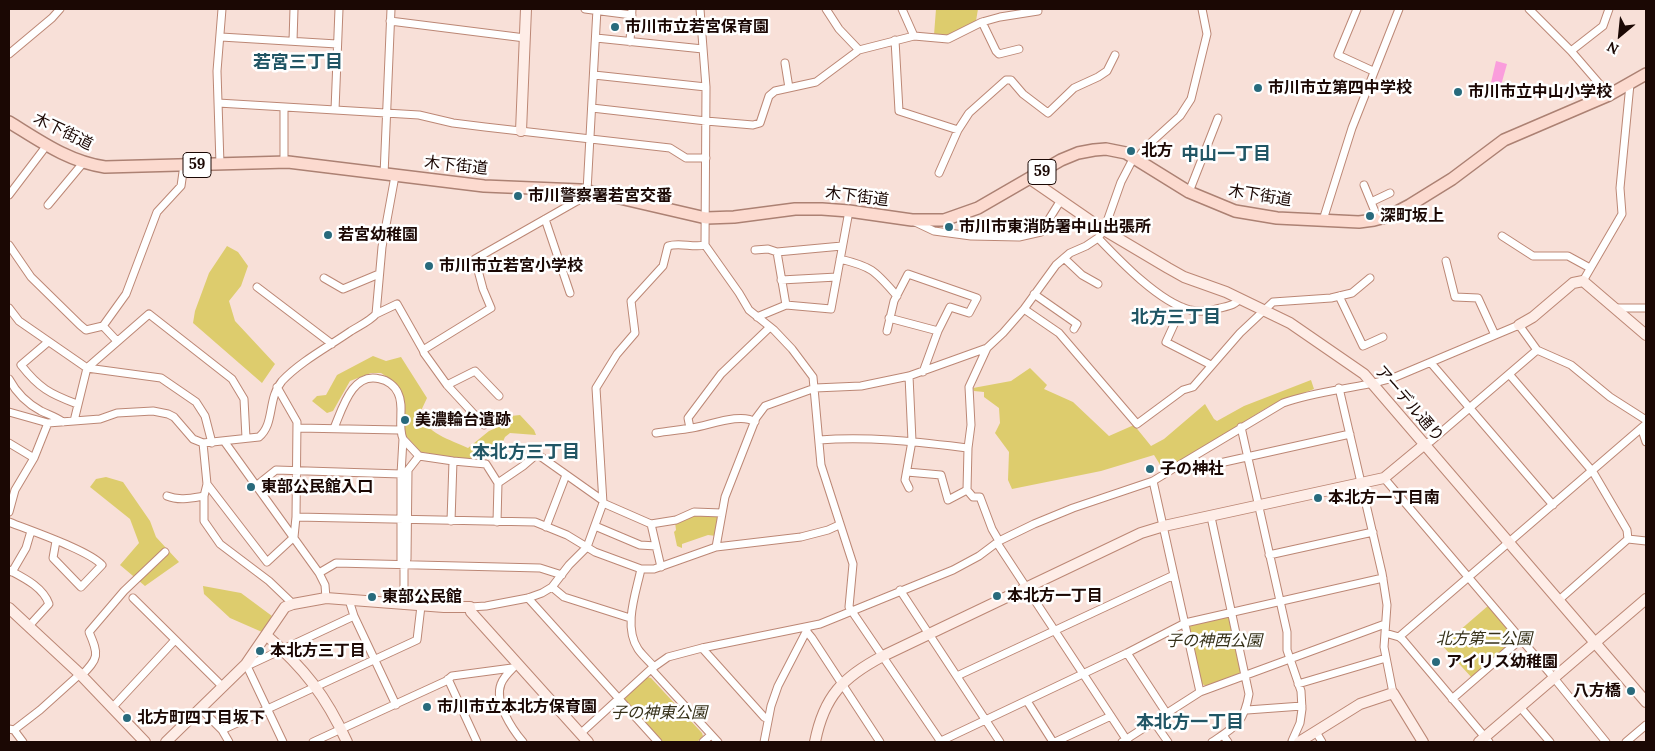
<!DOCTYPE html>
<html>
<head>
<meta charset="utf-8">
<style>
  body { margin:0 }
  #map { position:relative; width:1655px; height:751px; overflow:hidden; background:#f8e0d8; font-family:Lora,serif }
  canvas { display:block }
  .frame { position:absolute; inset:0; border:10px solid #1b0804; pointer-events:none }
  .north { position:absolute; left:1595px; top:10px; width:50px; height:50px; -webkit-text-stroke:4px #fff; paint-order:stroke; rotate:208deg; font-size:14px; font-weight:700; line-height:20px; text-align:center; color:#1b0804 }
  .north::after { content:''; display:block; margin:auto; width:18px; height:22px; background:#1b0804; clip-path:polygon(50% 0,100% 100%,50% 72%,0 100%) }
</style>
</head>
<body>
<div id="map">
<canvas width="1655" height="751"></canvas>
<div class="frame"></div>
<div class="north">N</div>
</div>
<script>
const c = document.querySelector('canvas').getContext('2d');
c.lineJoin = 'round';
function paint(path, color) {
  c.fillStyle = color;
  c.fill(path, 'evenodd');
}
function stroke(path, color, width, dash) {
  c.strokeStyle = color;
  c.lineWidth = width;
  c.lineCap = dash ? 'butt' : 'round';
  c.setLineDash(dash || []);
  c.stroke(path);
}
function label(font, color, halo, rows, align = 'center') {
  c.font = font + ' Lora,"Noto Sans JP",serif';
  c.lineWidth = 5;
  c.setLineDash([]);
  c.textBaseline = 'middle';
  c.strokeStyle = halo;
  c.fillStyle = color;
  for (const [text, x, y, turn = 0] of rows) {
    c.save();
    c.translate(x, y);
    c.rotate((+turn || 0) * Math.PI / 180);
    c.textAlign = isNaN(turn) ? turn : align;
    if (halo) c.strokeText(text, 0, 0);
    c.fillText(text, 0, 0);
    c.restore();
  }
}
const green = new Path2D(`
  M936 9H978L976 21 948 37 934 35Z
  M227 246 238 252 248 266 241 286 229 301 235 321 275 364 262 383 193 323 195 311 209 273Z
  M373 356 386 361 401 357 427 398 420 413C425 433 451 440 468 448L489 431 503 425 511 416 520 415 534 430 536 435 510 433 505 437 500 448 481 457 458 459 421 452 404 434V401L397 384 381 373H371L350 381 333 411 327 413 312 401 317 396 326 395 337 375Z
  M1030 368 1047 385 1044 389 1073 402 1109 436 1134 425 1151 446 1164 439 1205 404 1214 419 1217 421 1244 406 1311 380 1314 389 1268 407 1164 471 1154 455 1101 471 1012 489 1008 480 1009 452 995 433 1000 423 999 408 984 397V392L974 391 973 388 1011 381Z
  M106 477 123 482 150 521 156 537 179 562 145 586 120 565 139 543 130 519 90 487 96 479Z
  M694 513 720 515 716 536 708 535 682 544V548L677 546 674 532 676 530 675 522Z
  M203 586 241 593 272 616 262 632 230 618 204 594Z
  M1489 605 1518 639 1473 679 1439 642 1448 634 1452 637Z
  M1230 616 1241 670 1239 675 1206 686 1202 684 1187 624Z
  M647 677 651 678 702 733 703 736 697 742H661L624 701V697Z`);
const water = new Path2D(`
  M1496 61 1507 64 1500 89 1490 87Z`);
const street = new Path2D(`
  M585 9 632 15
  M700 9 706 87 705 245 739 293 749 310 774 330 792 349 813 377 821 465 853 564 849 607 941 742
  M826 9 839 29 859 50
  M902 9 914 36
  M1357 9 1338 55 1373 71
  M1529 9 1571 51 1609 95
  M390 21 525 38
  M982 22 996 51 999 54 1019 49
  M221 37 337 44
  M596 38 703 49
  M895 40 899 111 958 130
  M293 41 294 9
  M630 42 632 9
  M1571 51 1603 26 1609 9
  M9 54 52 18 60 9
  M785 63 789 88
  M594 75 706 87
  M218 103 419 115 453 123 485 127 670 148 686 158H706
  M284 107V162
  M592 108 706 121 753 125 760 123 769 96 775 91 816 82 859 50 914 36 948 39 982 22 1000 17 1038 11
  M335 110 339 9
  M1137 159 1146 147 1180 116 1191 99 1207 34 1202 9
  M220 164 217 71 222 9
  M939 173 958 130 969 113 1006 80H1011L1023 94 1048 113 1074 88 1098 77 1107 71 1115 55
  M384 175 391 9
  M1364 185 1378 219
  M1189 192 1218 118
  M9 195 47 145
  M1371 202 1390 193
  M48 205 83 163
  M545 219 570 293
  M1323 220 1352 128 1399 9
  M915 222 934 231 971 236 1019 237 1041 232 1061 200
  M1502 236 1533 256H1568L1590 268
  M1098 238C1120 261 1159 302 1190 310 1200 312 1211 311 1220 308 1228 306 1236 305 1240 298
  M9 245 31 277 80 325 86 330 103 326 126 294 157 212 181 186 184 165
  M755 250 768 249 777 252 842 246
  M777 252 786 305
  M1064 258 1082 275 1098 284
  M840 259C873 267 875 271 897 296
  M1446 261 1455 297 1478 298 1495 335
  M324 278 343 289 379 274
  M781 280 837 277
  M1583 281 1622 214 1620 188 1630 84
  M257 287 332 344
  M1034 294 1077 324 1074 329
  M1339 296 1363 346 1383 337
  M1182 307 1166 342 1211 365
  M9 308 19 321 87 368 161 378 196 402 205 416 212 443
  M1615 308H1646
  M1024 309 1059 333 1137 424 1183 390 1193 387 1240 333 1273 302 1331 298 1352 293 1370 278
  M376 314 397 304 423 350 424 353 447 385 484 425
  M757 317 786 305 831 309 849 211
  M889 318 938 331
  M103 326 117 341
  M887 331 894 301 908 274 977 298 969 313 950 307 938 331 923 372
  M48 342 21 365C39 388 50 394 77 404
  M987 348 969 387 971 425 968 448 967 490 973 497H980L992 529 999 541
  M423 350 491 308 483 289 475 259 584 197 587 191 597 9
  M1431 363 1553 505
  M1509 374 1593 472 1627 530 1628 539
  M9 379C16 392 28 404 41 411 49 415 55 416 63 422
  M447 385 475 371 499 396
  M1339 388 1382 573 1387 605 1384 647 1393 693
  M9 412 48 423 100 419 117 413 153 411 168 414 174 417 193 439 203 443 259 437C275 424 267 399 282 381 301 361 328 347 351 331 359 326 370 321 376 314L382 247 395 176
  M74 421 87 368 149 314 232 379 244 399 246 438
  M1241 427 1287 632V650L1301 691 1302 709 1300 723 1292 741 1293 742
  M298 428 399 430
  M334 428C342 410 352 371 380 379 387 380 395 386 398 393 405 407 397 424 403 439L401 474V560L404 564V605
  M690 428 688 418 721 374 770 327
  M1642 430 1646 442
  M656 433C668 431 680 430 692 428 708 426 741 412 755 422
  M403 439 419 456 453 461 486 464 498 483
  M819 440C870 436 917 442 968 448
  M224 441 319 573 325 585 326 598
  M9 443 34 458
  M203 443 207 484 204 496V521L220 544 269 581 293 604
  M1425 444 1431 441 1537 350
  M1176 467 1283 403C1319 390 1357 389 1393 378L1519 325 1537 350 1571 365 1610 397 1646 420
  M907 472 941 475 948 500 967 490
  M1384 478 1554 678 1606 742
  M1153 481 1200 692
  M207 484 267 562 294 537 296 517 297 422 277 387
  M256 486 276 470 401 474
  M909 488 905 480 912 441 909 376
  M167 496C179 501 192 498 204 496
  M603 503 651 524 676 520 694 512 722 513
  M9 512 15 490 34 458 48 423
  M296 517 535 522 567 535 595 552 641 569H654L716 547 801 537 828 530 839 525
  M1211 517 1249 694C1244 723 1235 727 1212 742
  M451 521 453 461
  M9 522C31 531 88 550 102 565L81 587 53 558 56 541
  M497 522 498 483 523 466 537 454 602 500
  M651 524 661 567
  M595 526 640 545 656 546
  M546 527 566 475
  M997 543 1128 742
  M716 547 725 497 756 418 765 406 815 388 861 386 909 376 987 348 1003 333 1024 309 1056 265 1070 253 1086 246 1098 238 1104 230 1121 182 1134 157
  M1269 555 1373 532
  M404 564 407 559 408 470 419 456
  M641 569C636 593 623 626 638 649 642 655 649 661 654 667
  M9 570C24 578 43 587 49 604L29 626
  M12 572 26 548 31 531
  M319 573 336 563 540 568 562 575
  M552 587 564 597 630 618
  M900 590 1000 742
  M133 598 223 687
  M528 598 658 742
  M349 600 354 616 396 705
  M1559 600 1628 539 1646 541
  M470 607 486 606 528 598 542 593 552 587 569 565 587 547 603 503 596 388 617 354 635 333 631 301 663 266 668 246C680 242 693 248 705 245
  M807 632 812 638 880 742
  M1385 633 1399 637 1403 640 1489 742
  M1399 637 1646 424
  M702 648 764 717 768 719
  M1127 653 1167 714
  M246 664 283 742
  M247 666 354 616
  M513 668C509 672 503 678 501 684 494 702 512 729 523 742
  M651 669 718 742
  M81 676C99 658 99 655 89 632L124 591 165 552
  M957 676 1174 575
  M448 679 477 742
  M1298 684 1386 658
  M1452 699 1521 639
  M1027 701 1053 742
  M1520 707 1550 742
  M112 708 175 640
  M201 709 222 730 229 742
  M1247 710 1302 706
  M1154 722 1168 742
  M9 729 14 730 40 710 80 674
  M14 730 23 742
  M222 730 417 640 421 606
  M1316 732 1322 742
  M580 734 651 669 668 657 702 648 820 624 953 570 979 556 999 541 1034 524 1073 508 1153 481 1176 467 1179 470 1184 471 1350 434
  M1223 735 1228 742
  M313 742 446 681 452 676 512 668
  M703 742 711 735
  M764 742 771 706 778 686 807 630
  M939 742 1127 653 1185 623 1383 578
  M1055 742 1111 716
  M1122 742 1200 692 1385 624
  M1626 742 1646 725`);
const secondary = new Path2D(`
  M521 131 526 9
  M1030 179 1104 230 1168 268 1184 277 1226 292 1290 323 1364 374 1646 702
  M1519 325 1533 317 1573 283 1583 281 1646 335
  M9 608 80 674 145 742
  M266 635C304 668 326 696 347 742
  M166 742 246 664 285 607 293 604 326 598 444 607H470L471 612 588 742
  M815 742C824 696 843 677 883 656L1141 533 1164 526 1384 478 1425 444
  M1299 742 1360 704 1393 693 1423 742
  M1479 742 1646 599`);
const primary = new Path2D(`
  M9 122C40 141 69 162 105 167L288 162 484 186 580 190 598 193 706 218 734 217 795 209H822L849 211 912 220H944L978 208 1061 160 1078 153 1094 150 1106 149 1126 153 1189 192 1235 211 1277 218 1359 222 1374 220 1389 216 1410 205 1452 179 1504 140 1609 95 1646 74`);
const markers = [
  [615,27,5,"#286a7c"],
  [1258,88,5,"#286a7c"],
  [1458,92,5,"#286a7c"],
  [1131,151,5,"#286a7c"],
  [518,196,5,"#286a7c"],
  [1370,216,5,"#286a7c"],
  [949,227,5,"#286a7c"],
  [328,235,5,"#286a7c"],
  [429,266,5,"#286a7c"],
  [405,420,5,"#286a7c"],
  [1150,469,5,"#286a7c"],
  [251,487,5,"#286a7c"],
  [1318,498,5,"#286a7c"],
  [997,596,5,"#286a7c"],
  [372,597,5,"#286a7c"],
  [260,651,5,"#286a7c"],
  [1436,662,5,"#286a7c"],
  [1631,691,5,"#286a7c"],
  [427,707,5,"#286a7c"],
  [127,718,5,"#286a7c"]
];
const shields = [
  [197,165,28],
  [1042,172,28]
];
const shieldNames = [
  ["59",197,165],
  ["59",1042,172]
];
const poiNames = [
  ["市川市立若宮保育園",625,27],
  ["市川市立第四中学校",1268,88],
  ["市川市立中山小学校",1468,92],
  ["北方",1141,151],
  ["市川警察署若宮交番",528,196],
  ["深町坂上",1380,216],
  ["市川市東消防署中山出張所",959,227],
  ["若宮幼稚園",338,235],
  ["市川市立若宮小学校",439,266],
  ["美濃輪台遺跡",415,420],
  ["子の神社",1160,469],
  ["東部公民館入口",261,487],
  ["本北方一丁目南",1328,498],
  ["本北方一丁目",1007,596],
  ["東部公民館",382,597],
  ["本北方三丁目",270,651],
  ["アイリス幼稚園",1446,662],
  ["八方橋",1621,691,"right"],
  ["市川市立本北方保育園",437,707],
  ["北方町四丁目坂下",137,718]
];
const streetNames = [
  ["木下街道",63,132,26],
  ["木下街道",456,166,6],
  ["木下街道",1260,196,9],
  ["木下街道",857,197,7],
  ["アーデル通り",1409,404,49]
];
const parkNames = [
  ["北方第二公園",1484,639],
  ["子の神西公園",1214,641],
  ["子の神東公園",659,713]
];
const neighbourhoodNames = [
  ["若宮三丁目",298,63],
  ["中山一丁目",1226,155],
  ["北方三丁目",1176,318],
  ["本北方三丁目",526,453],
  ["本北方一丁目",1190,723]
];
paint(green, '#ddcc6d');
paint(water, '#fa9ddc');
stroke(street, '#bc8775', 9);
stroke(secondary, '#bc8775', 12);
stroke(primary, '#ac8173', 14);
stroke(street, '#fff', 7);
stroke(secondary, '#feede7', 10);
stroke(primary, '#fcdacf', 11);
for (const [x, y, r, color] of markers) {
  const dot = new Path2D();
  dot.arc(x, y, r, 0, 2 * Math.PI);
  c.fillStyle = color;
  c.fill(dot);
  stroke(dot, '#fff', 2);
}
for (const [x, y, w] of shields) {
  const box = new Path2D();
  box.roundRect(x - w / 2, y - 12.5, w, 25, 4);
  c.fillStyle = '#fff';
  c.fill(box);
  stroke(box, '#1b0804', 1);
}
label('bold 15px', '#1b0804', null, shieldNames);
label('bold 16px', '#1b0804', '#fff', poiNames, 'left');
label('16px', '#1b0804', '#fff', streetNames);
label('italic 16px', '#353018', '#fff', parkNames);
label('bold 18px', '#215665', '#fff', neighbourhoodNames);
</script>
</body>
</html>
